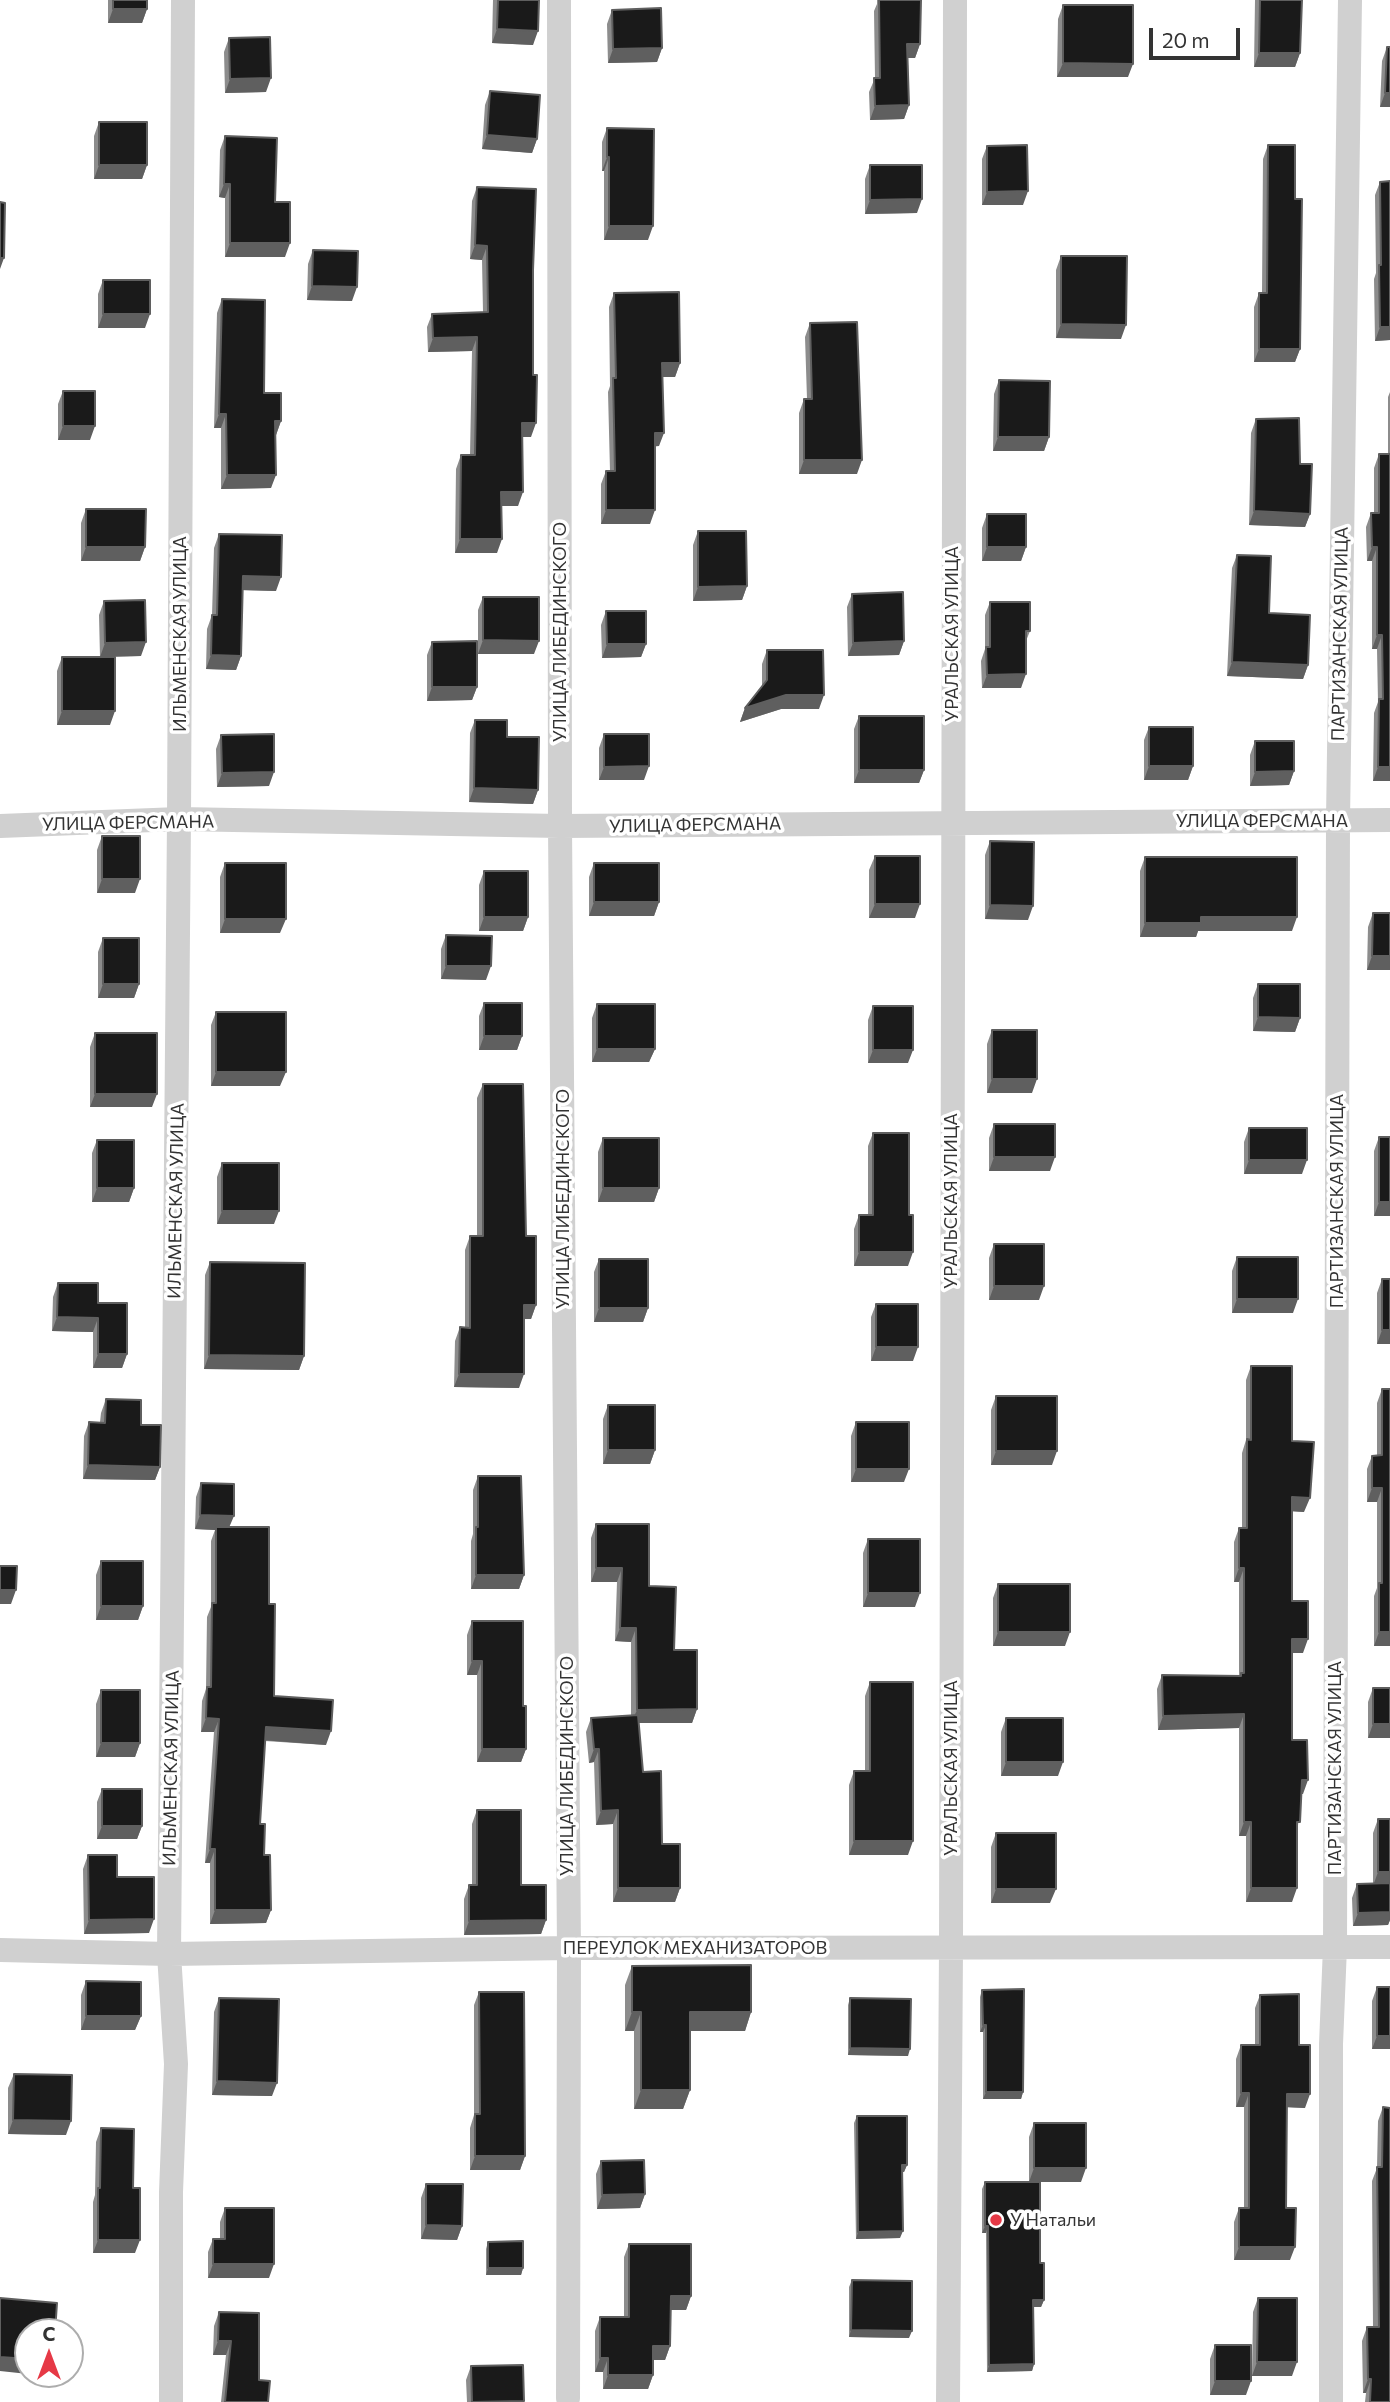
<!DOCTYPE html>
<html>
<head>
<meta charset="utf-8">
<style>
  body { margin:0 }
  #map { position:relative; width:1390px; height:2402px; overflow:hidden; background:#fff; font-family:Commissioner,sans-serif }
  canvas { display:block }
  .north { position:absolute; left:14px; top:2318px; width:70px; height:70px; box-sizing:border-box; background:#fff; border:2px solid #adadad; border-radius:50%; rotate:0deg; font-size:19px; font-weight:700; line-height:28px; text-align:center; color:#333 }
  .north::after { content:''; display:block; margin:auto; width:24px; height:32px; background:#e63946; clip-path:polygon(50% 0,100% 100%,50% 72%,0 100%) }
  .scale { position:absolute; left:1149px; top:28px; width:91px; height:32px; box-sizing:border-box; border:4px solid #333; border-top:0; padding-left:9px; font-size:21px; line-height:24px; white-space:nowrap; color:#333; -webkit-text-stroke:5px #fff; paint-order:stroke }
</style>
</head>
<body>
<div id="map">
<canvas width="1390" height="2402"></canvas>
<div class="north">С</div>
<div class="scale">20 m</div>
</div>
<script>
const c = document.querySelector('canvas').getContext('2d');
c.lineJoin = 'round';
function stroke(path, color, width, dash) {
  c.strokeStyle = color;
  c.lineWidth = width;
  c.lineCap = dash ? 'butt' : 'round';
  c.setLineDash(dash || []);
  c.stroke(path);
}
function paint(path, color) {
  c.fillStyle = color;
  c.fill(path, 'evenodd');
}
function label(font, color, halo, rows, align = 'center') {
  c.font = font + ' Commissioner,sans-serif';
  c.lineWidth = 7;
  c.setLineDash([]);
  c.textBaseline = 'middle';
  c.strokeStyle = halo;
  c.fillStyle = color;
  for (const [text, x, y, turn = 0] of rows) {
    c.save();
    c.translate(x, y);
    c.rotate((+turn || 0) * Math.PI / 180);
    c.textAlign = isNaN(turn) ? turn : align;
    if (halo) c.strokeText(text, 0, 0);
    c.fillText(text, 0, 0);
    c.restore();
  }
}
const street = new Path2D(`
  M559 0 560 826 569 1948 568 2398
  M0 826 179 819 560 826 1390 820
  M0 1950 169 1954 569 1948 1390 1947
  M171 2402V2192L176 2064 169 1954 179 819 183 0
  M948 2402 951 1948 955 0
  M1331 2402V2044L1335 1947 1338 820 1350 0`);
const wall = new Path2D(`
  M108 0H147V9L142 23H108Z
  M493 0H539L533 45 492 43Z
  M877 0H921L920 44 915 58H908L909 105 904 119 870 120 869 92 875 78 874 11 877 4Z
  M1255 0H1302L1300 53 1295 67H1254Z
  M1063 5 1128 77H1057L1058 19Z
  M612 10 662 48 657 62 608 63 607 24Z
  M229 38 266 92 225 93 224 52Z
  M1387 47H1390V107H1380L1382 61Z
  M490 91 537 139 532 153 482 149 485 105Z
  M99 122 147 165 142 179H94V136Z
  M607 128 648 240H604V171H602V142Z
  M225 136 275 202 285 257H225V198L219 197 220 150Z
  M1268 145 1295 199 1300 349 1295 362H1254V307L1259 293H1262L1263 159Z
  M987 146 1023 205H982V159Z
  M870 165 917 213 865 214V179Z
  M1390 181V340L1375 341 1374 279 1376 273 1375 195 1380 182Z
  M477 187 533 270 531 437H523L518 506H501L497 553H455L456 469 461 455H470L472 351 428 352 427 327 432 314 483 312 482 260 470 259 472 201Z
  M313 250 352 301 307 300 308 264Z
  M1061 256 1121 339 1056 338V270Z
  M103 280 145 328H98V294Z
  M614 293 680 363 675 377H663L659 446H655L650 524H601V484L606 471H610L608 392 610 386 609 307Z
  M222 299 264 393 281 421 276 435 271 488 221 489V428H214L217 313Z
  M810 323 857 474H799V413L804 399H807L805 337Z
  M999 380 1049 437 1044 451H993L994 394Z
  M63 391 90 440H58V404Z
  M1390 392V781H1373L1374 713 1378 702 1377 649H1372V561H1367L1366 527 1371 513H1374V468L1379 454H1388V397Z
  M1256 419 1300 464 1310 514 1305 527 1249 525 1251 433Z
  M86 509 145 547 140 561H81V523Z
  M987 514 1026 547 1021 561H982V528Z
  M698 531 747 586 742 600 693 601V545Z
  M219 534 276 591 243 590 241 656 236 670 206 669 207 629 212 615 214 548Z
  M1237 555 1269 613 1308 665 1303 679 1227 676 1232 568Z
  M852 594 904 641 899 655 848 656 847 607Z
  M483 597 534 654H478V610Z
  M104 601 141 656 100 657 99 615Z
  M990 602 1030 631 1026 641 1021 688H982L981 661 985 649V615Z
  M606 611 646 644 641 657 602 658 601 625Z
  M432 642 477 687 472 700 427 701V655Z
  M767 650 819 709H781L740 722 745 708 762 686V664Z
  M62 657 110 725H57V671Z
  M859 716 924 770 919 783H854V729Z
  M475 720 507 737 538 790 533 804 469 802 470 733Z
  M1149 727 1193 766 1188 780H1144V740Z
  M604 734 644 780H599V748Z
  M221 735 269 786 217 787 216 749Z
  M1255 741 1294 771 1289 785 1250 786V755Z
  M102 836 135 893H97V850Z
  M990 841 1028 920 985 919V855Z
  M875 856 915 918H869V870Z
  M1145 857 1292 931H1198L1196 937H1140V871Z
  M225 863 280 933H220V877Z
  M594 863 659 902 654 916H589V877Z
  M484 871 528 917 523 931H479V885Z
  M1373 913 1390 970H1367L1368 927Z
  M446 935 486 980 441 979V949Z
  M103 938 139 984 134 998H98V952Z
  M1258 984 1300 1018 1295 1032 1253 1031V998Z
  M484 1003 522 1036 517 1050H479V1016Z
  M597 1004 655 1049 649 1062H592V1018Z
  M873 1006 908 1063H868V1020Z
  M216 1012 280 1086H211V1025Z
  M992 1030 1032 1093H987V1044Z
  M95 1033 152 1107H90V1047Z
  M483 1084 526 1236 536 1305 531 1319H524L519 1388 454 1387 455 1341 460 1327H465V1250L470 1236H477V1098Z
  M994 1124 1050 1171H989V1138Z
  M1249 1128 1302 1174H1244V1142Z
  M873 1133 908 1266H854V1229L859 1215H868V1146Z
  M1379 1137 1390 1216H1374V1151Z
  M603 1138 659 1188 654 1202H598V1152Z
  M97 1140 134 1188 129 1202H92V1153Z
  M222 1163 274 1224H217V1177Z
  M994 1244 1039 1300H989V1258Z
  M1237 1257 1293 1313H1232V1271Z
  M599 1259 648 1308 643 1322H594V1272Z
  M210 1262 304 1356 299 1370 204 1369 205 1275Z
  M1382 1279 1390 1344H1377V1293Z
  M58 1283 98 1303 127 1354 122 1368H93V1332L52 1331 53 1297Z
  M876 1304 913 1361H871V1317Z
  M1251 1366 1292 1441 1304 1512 1292 1511V1601L1303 1653H1292V1740L1303 1794H1302L1297 1833 1292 1902H1246V1836H1239V1728L1158 1730 1157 1689 1162 1675 1239 1676V1582H1234V1542L1239 1528H1242V1453L1246 1440V1380Z
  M1382 1389 1390 1646H1374V1596L1377 1588V1502H1367V1469L1372 1456 1377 1455V1403Z
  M996 1396 1052 1465H991V1410Z
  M106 1399 141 1425 160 1467 155 1480 83 1479 84 1436 89 1422H100L101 1413Z
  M608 1405 655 1450 650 1464H603V1419Z
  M856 1422 904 1482H851V1436Z
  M478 1476 524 1575 519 1589H471V1541L473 1534V1490Z
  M201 1483 230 1527 269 1604 274 1696 326 1745 265 1741 260 1824 271 1910 266 1923 210 1924V1863H205L214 1732H201L202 1701 206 1689 207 1617 211 1607V1541L215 1530 195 1529 196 1497Z
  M596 1524 649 1586 697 1709 692 1723H638L643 1772 662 1844 680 1888 675 1902H613V1824L596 1825 594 1762 589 1763 586 1732 591 1718 631 1715V1642L615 1641 617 1582H591V1538Z
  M868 1539 915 1607H863V1553Z
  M101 1561 143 1606 138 1620H96V1575Z
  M998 1584 1065 1646H993V1598Z
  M472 1621 523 1706 526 1749 521 1762H477V1675H467V1635Z
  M870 1682 908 1855H849V1785L854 1771H865V1696Z
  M1373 1688 1390 1738H1368V1702Z
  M101 1690 140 1743 135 1757H96V1704Z
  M1006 1718 1058 1776H1001V1732Z
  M102 1789 142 1826 137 1839H97V1802Z
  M477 1810 521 1885 546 1920 541 1934 464 1935V1899L469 1885H472V1824Z
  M1378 1819H1390V1920L1388 1925 1353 1926 1352 1898 1357 1884H1373V1833Z
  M996 1833 1050 1903H991V1847Z
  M88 1855 117 1877 149 1933 84 1934 83 1869Z
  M632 1966 751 2012 745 2031H690V2090L683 2109H634V2031H625V1985Z
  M86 1981 141 2016 135 2030H81V1995Z
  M1377 1987 1390 2049H1372V2001Z
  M982 1990 1023 2092 1021 2099H983V2032H980V1997Z
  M479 1992 525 2156 520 2170H470V2128L474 2115V2005Z
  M1260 1995 1299 2045 1305 2108 1287 2107 1286 2208 1290 2260H1234V2222L1239 2208H1244V2107H1236V2059L1241 2045H1255V2008Z
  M219 1998 272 2096 212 2095 214 2012Z
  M850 1998 908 2056 848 2055V2005Z
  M14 2074 66 2135 8 2134V2088Z
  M1383 2107 1390 2402H1365L1366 2393H1363L1362 2341 1367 2327H1373L1372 2181 1377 2168 1378 2121Z
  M857 2116 907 2165 904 2172H902L900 2238 856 2239 854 2123Z
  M1034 2123 1081 2182H1029V2137Z
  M101 2128 133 2188 135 2253H93V2202L95 2195 96 2142Z
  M601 2161 645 2194 640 2208 597 2209 596 2174Z
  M985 2182 1040 2263 1044 2300 1041 2307H1033L1034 2364 1032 2371 987 2372 986 2233H982V2189Z
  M426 2184 462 2226 457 2240 421 2239V2198Z
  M225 2208 269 2278H208V2252L213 2239H220V2222Z
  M488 2242 523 2268 521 2275H486V2249Z
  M629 2244 691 2296 686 2310H671L670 2346 665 2360H653V2375L648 2389H603V2372H595V2331L600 2317H624V2257Z
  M852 2280 909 2338 849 2337V2287Z
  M1258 2298 1292 2376H1252L1253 2312Z
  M219 2312 268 2402H221L226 2355H213L214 2326Z
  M1215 2345 1246 2395H1210V2359Z
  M471 2366 524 2401V2402H467L466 2380Z`);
const shadedWall = new Path2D(`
  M113 9H147L142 23H108Z
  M497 29 538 31 533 45 492 43Z
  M907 44H920L915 58H902Z
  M662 48 657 62 608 63 613 49Z
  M1259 53H1300L1295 67H1254Z
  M1063 63 1133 64 1128 77H1057Z
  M271 78 266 92 225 93 230 79Z
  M1385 93H1390V107H1380Z
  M909 105 904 119 870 120 875 106Z
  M487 135 537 139 532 153 482 149Z
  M607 157H609L604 171H602Z
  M99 165H147L142 179H94Z
  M224 184H230L225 198 219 197Z
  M1028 191 1023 205H982L987 192Z
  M922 199 917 213 865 214 870 200Z
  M609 226H653L648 240H604Z
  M230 243H290L285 257H225Z
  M475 245 487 246 482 260 470 259Z
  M0 258H4L0 269Z
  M312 286 357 287 352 301 307 300Z
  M103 314H150L145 328H98Z
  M1061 324 1126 325 1121 339 1056 338Z
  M1380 327H1390V340L1375 341Z
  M477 337 472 351 428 352 433 338Z
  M1259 349H1300L1295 362H1254Z
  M662 363H680L675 377H657Z
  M219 414H226L221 428H214Z
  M275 421H281L276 435Z
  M522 423H536L531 437H517Z
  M63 426H95L90 440H58Z
  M655 433H664L659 446 650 447Z
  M998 437H1049L1044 451H993Z
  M804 460H862L857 474H799Z
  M227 475H276L271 488 221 489Z
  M501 492H523L518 506H496Z
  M606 510H655L650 524H601Z
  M1254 511 1310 514 1305 527 1249 525Z
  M460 539H502L497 553H455Z
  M86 547H145L140 561H81Z
  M987 547H1026L1021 561H982Z
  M1372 547H1377L1372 561H1367Z
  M243 576 281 577 276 591 238 590Z
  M747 586 742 600 693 601 698 587Z
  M1377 635H1382L1377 649H1372Z
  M483 640 539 641 534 654H478Z
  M904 641 899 655 848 656 853 643Z
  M146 642 141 656 100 657 105 643Z
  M607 644H646L641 657 602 658Z
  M211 655 241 656 236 670 206 669Z
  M1232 662 1308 665 1303 679 1227 676Z
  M1026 674 1021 688H982L987 675Z
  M432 687H477L472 700 427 701Z
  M786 695H824L819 709H781L740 722 745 708Z
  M62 711H115L110 725H57Z
  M649 766 644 780H599L604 767Z
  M1149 766H1193L1188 780H1144Z
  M1378 767H1390V781H1373Z
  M859 770H924L919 783H854Z
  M1294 771 1289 785 1250 786 1255 772Z
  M274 772 269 786 217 787 222 773Z
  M474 788 538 790 533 804 469 802Z
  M102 879H140L135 893H97Z
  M594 902H659L654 916H589Z
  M875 904H920L915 918H869Z
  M990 905 1033 906 1028 920 985 919Z
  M484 917H528L523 931H479Z
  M1201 917H1297L1292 931H1198L1196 937H1140L1145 923Z
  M225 919H286L280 933H220Z
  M1372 956H1390V970H1367Z
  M446 966H491L486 980 441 979Z
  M103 984H139L134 998H98Z
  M1258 1017 1300 1018 1295 1032 1253 1031Z
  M484 1036H522L517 1050H479Z
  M597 1049H655L649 1062H592Z
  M873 1050H913L908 1063H868Z
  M216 1072H286L280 1086H211Z
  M992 1079H1037L1032 1093H987Z
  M95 1094H157L152 1107H90Z
  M994 1157H1055L1050 1171H989Z
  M1249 1160H1307L1302 1174H1244Z
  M97 1188H134L129 1202H92Z
  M603 1188H659L654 1202H598Z
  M1379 1202H1390V1216H1374Z
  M222 1211H279L274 1224H217Z
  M859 1252H913L908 1266H854Z
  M994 1286H1044L1039 1300H989Z
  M1237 1299H1298L1293 1313H1232Z
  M524 1305H536L531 1319H519Z
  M599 1308H648L643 1322H594Z
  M57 1317 98 1318 93 1332 52 1331Z
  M1382 1330H1390V1344H1377Z
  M876 1347H918L913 1361H871Z
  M98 1354H127L122 1368H93Z
  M209 1355 304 1356 299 1370 204 1369Z
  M459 1374H524L519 1388 454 1387Z
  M608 1450H655L650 1464H603Z
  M996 1451H1057L1052 1465H991Z
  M88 1465 160 1467 155 1480 83 1479Z
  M856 1469H909L904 1482H851Z
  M1372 1488H1382L1377 1502H1367Z
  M1292 1497 1310 1498 1304 1512 1287 1511Z
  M200 1515 234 1516 228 1530 216 1527 215 1530 195 1529Z
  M596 1568H622L617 1582H591Z
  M1239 1568H1244L1239 1582H1234Z
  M476 1575H524L519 1589H471Z
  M0 1590H16L11 1604H0Z
  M868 1593H920L915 1607H863Z
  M101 1606H143L138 1620H96Z
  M620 1628H636L631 1642 615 1641Z
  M998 1632H1070L1065 1646H993Z
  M1379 1632H1390V1646H1374Z
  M1292 1639H1308L1303 1653H1287Z
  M472 1661H482L477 1675H467Z
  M697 1709 692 1723H631L637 1710Z
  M1244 1714 1239 1728 1158 1730 1163 1716Z
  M206 1718 219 1719 214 1732H201Z
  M1373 1724H1390V1738H1368Z
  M266 1727 331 1731 326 1745 261 1740Z
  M101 1743H140L135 1757H96Z
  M482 1749H526L521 1762H477Z
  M594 1749H599L594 1762 589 1763Z
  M1006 1762H1063L1058 1776H1001Z
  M1302 1780H1308L1303 1794H1297Z
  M618 1810 613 1824 596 1825 601 1811Z
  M1244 1822H1251L1246 1836H1239Z
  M102 1826H142L137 1839H97Z
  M854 1841H913L908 1855H849Z
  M210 1849H215L210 1863H205Z
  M1378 1872H1390V1886H1373Z
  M618 1888H680L675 1902H613Z
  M1251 1888H1297L1292 1902H1246Z
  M996 1889H1056L1050 1903H991Z
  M215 1910H271L266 1923 210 1924Z
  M1390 1912V1920L1388 1925 1353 1926 1358 1913Z
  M154 1919 149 1933 84 1934 89 1920Z
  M546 1920 541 1934 464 1935 469 1921Z
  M632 2012H641L634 2031H625Z
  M690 2012H751L745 2031H683Z
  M86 2016H141L135 2030H81Z
  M983 2025H986L983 2032H980Z
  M1377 2036H1390V2049H1372Z
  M850 2048 910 2049 908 2056 848 2055Z
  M217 2081 277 2083 272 2096 212 2095Z
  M641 2090H690L683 2109H634Z
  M986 2092H1023L1021 2099H983Z
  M1241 2093H1249L1244 2107H1236Z
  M1287 2094H1310L1305 2108 1282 2107Z
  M13 2120 71 2121 66 2135 8 2134Z
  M475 2156H525L520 2170H470Z
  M902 2165H907L904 2172H899Z
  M1034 2168H1086L1081 2182H1029Z
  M645 2194 640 2208 597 2209 602 2195Z
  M426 2225 462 2226 457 2240 421 2239Z
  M985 2226H988L986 2233H982Z
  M903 2231 900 2238 856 2239 858 2232Z
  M98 2240H140L135 2253H93Z
  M1239 2247H1295L1290 2260H1234Z
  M213 2264H274L269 2278H208Z
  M488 2268H523L521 2275H486Z
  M671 2296H691L686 2310H666Z
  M1033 2300H1044L1041 2307H1030Z
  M851 2330 912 2331 909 2338 849 2337Z
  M218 2341H231L226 2355H213Z
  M653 2346H670L665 2360H648Z
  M0 2357 28 2359V2374L0 2371Z
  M600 2358H608L603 2372H595Z
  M1257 2362H1297L1292 2376H1252Z
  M1034 2364 1032 2371 987 2372 989 2365Z
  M608 2375H653L648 2389H603Z
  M1368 2379H1371L1366 2393H1363Z
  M1215 2381H1251L1246 2395H1210Z`);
const building = new Path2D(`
  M113 0H147V9H113Z
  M498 0H539L538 31 497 29Z
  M879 0H921L920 44H907L909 105 875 106 874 78H880Z
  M1260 0H1302L1300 53H1259Z
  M1063 5H1133V64L1063 63Z
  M661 8 662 48 613 49 612 10Z
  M270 37 271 78 230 79 229 38Z
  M1387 47H1390V93H1385Z
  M490 91 540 95 537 139 487 135Z
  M99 122H147V165H99Z
  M607 128 654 129 653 226H609V157H607Z
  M225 136 277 138 275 202H290V243H230V184H224Z
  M1027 145 1028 191 987 192V146Z
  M1268 145H1295V199H1302L1300 349H1259V293H1267Z
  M870 165H922V199L870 200Z
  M1390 181V327H1380L1379 265H1381L1380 182Z
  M477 187 536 189 533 270V375H537L536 423H522L523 492H501L502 539H460L461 455H475L477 337 433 338 432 314 488 312 487 246 475 245Z
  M0 202 5 203 4 258H0Z
  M313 250 358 251 357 287 312 286Z
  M1061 256H1127L1126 325 1061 324Z
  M103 280H150V314H103Z
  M679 292 680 363H662L664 433H655V510H606V471H615L613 378H616L614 293Z
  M222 299 265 300 264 393H281V421H275L276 475H227L226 414H219Z
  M857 322 862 460H804V399H812L810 323Z
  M999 380 1050 381 1049 437H998Z
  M63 391H95V426H63Z
  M1299 418 1300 464H1312L1310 514 1254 511 1256 419Z
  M1379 454H1390V767H1378L1379 699H1383L1382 635H1377V547H1372L1371 513H1379Z
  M86 509H146L145 547H86Z
  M987 514H1026V547H987Z
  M698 531H746L747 586 698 587Z
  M219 534 282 535 281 577 243 576 241 656 211 655 212 615H217Z
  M1237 555 1271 556 1269 613 1310 615 1308 665 1232 662Z
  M903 592 904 641 853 643 852 594Z
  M483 597H539V641L483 640Z
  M145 600 146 642 105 643 104 601Z
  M990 602H1030V631H1026V674L987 675 986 647H990Z
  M606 611H646V644H607Z
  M477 641V687H432V642Z
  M767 650H823L824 695H786L745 708 767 680Z
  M62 657H115V711H62Z
  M859 716H924V770H859Z
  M475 720H507V737H539L538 790 474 788Z
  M1149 727H1193V766H1149Z
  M274 734V772L222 773 221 735Z
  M604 734H649V766L604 767Z
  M1255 741H1294V771L1255 772Z
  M102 836H140V879H102Z
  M990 841 1034 842 1033 906 990 905Z
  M875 856H920V904H875Z
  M1145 857H1297V917H1201V923H1145Z
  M225 863H286V919H225Z
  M594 863H659V902H594Z
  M484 871H528V917H484Z
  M1373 913H1390V956H1372Z
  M446 935 492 936 491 966H446Z
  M103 938H139V984H103Z
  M1258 984H1300V1018L1258 1017Z
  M484 1003H522V1036H484Z
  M597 1004H655V1049H597Z
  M873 1006H913V1050H873Z
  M216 1012H286V1072H216Z
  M992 1030H1037V1079H992Z
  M95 1033H157V1094H95Z
  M483 1084H523L526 1236H536V1305H524V1374H459L460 1327 470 1328V1236H483Z
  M994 1124H1055V1157H994Z
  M1249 1128H1307V1160H1249Z
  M873 1133H909V1215H913V1252H859V1215H873Z
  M1379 1137H1390V1202H1379Z
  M603 1138H659V1188H603Z
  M97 1140H134V1188H97Z
  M222 1163H279V1211H222Z
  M994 1244H1044V1286H994Z
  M1237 1257H1298V1299H1237Z
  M599 1259H648V1308H599Z
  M210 1262 305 1263 304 1356 209 1355Z
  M1382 1279H1390V1330H1382Z
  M58 1283H98V1303H127V1354H98V1318L57 1317Z
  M876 1304H918V1347H876Z
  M1251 1366H1292V1441L1314 1442 1310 1498 1292 1497V1601H1308V1639H1292V1740H1307L1308 1780H1302L1300 1822H1297V1888H1251V1822H1244V1714L1163 1716 1162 1675 1241 1676V1673H1244V1568H1239V1528H1247V1439L1251 1440Z
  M1382 1389H1390V1632H1379V1583H1382V1488H1372V1456L1382 1455Z
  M996 1396H1057V1451H996Z
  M106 1399 141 1400V1425H161L160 1467 88 1465 89 1422 105 1423Z
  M608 1405H655V1450H608Z
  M856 1422H909V1469H856Z
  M478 1476H521L524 1575H476V1527H478Z
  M201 1483 234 1484V1516L200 1515Z
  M596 1524H649V1586L676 1587 674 1650H697V1709L637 1710 636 1628H620L622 1568H596Z
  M216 1527H269V1604H275L274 1696 333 1700 331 1731 266 1727 260 1824H265L264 1855H270L271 1910H215V1849H210L219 1719 206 1718 207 1687H211L212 1603H216Z
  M868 1539H920V1593H868Z
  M101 1561H143V1606H101Z
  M0 1566H17L16 1590H0Z
  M998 1584H1070V1632H998Z
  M472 1621H523V1706H526V1749H482V1661H472Z
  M870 1682H913V1841H854V1771H870Z
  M1373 1688H1390V1724H1373Z
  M101 1690H140V1743H101Z
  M638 1715 643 1772 661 1771 662 1844H680V1888H618V1810L601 1811 599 1749H594L591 1718Z
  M1006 1718H1063V1762H1006Z
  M102 1789H142V1826H102Z
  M477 1810H521V1885H546V1920L469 1921V1885H477Z
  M1378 1819H1390V1872H1378Z
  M996 1833H1056V1889H996Z
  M88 1855H117V1877H154V1919L89 1920Z
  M1390 1883V1912L1358 1913 1357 1884Z
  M751 1965V2012H690V2090H641V2012H632V1966Z
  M86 1981 141 1982V2016H86Z
  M1377 1987H1390V2036H1377Z
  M1024 1989 1023 2092H986V2025H983L982 1990Z
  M479 1992H524L525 2156H475V2114H480Z
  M1299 1994V2045H1310V2094H1287L1286 2208H1296L1295 2247H1239V2208H1249V2093H1241V2045H1260V1995Z
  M219 1998 279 1999 277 2083 217 2081Z
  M850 1998 911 1999 910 2049 850 2048Z
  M14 2074 72 2075 71 2121 13 2120Z
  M1383 2107 1390 2108V2402H1370L1371 2379H1368L1367 2327H1379L1377 2167H1382Z
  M857 2116H907V2165H902L903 2231 858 2232Z
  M1034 2123H1086V2168H1034Z
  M101 2128 134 2129 133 2188H140V2240H98V2188H100Z
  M644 2160 645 2194 602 2195 601 2161Z
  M985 2182H1040V2263H1044V2300H1033L1034 2364 989 2365 988 2226H985Z
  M426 2184H463L462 2226 426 2225Z
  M225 2208H274V2264H213V2239H225Z
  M523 2241V2268H488V2242Z
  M629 2244H691V2296H671L670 2346H653V2375H608V2358H600V2317H629Z
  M852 2280 912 2281V2331L851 2330Z
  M0 2298 57 2303 55 2332H28V2359L0 2357Z
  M1258 2298H1297V2362H1257Z
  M219 2312 259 2313V2380L270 2381 268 2402H225L231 2341H218Z
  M1215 2345H1251V2381H1215Z
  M523 2365 524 2401 472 2402 471 2366Z`);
const markers = [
  [996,2220,7,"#e63946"]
];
const streetNames = [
  ["УЛИЦА ЛИБЕДИНСКОГО",560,632,-90],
  ["ИЛЬМЕНСКАЯ УЛИЦА",180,634,-90],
  ["УРАЛЬСКАЯ УЛИЦА",952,634,-90],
  ["ПАРТИЗАНСКАЯ УЛИЦА",1340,634,-89],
  ["УЛИЦА ФЕРСМАНА",1262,821],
  ["УЛИЦА ФЕРСМАНА",128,823,-1],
  ["УЛИЦА ФЕРСМАНА",695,825,-1],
  ["УЛИЦА ЛИБЕДИНСКОГО",563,1199,-90],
  ["ИЛЬМЕНСКАЯ УЛИЦА",176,1201,-89],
  ["УРАЛЬСКАЯ УЛИЦА",951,1201,-90],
  ["ПАРТИЗАНСКАЯ УЛИЦА",1337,1201,-90],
  ["УЛИЦА ЛИБЕДИНСКОГО",567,1766,-90],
  ["ИЛЬМЕНСКАЯ УЛИЦА",171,1768,-89],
  ["УРАЛЬСКАЯ УЛИЦА",951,1768,-90],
  ["ПАРТИЗАНСКАЯ УЛИЦА",1335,1768,-90],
  ["ПЕРЕУЛОК МЕХАНИЗАТОРОВ",695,1948]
];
const poiNames = [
  ["У Натальи",1010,2220]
];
stroke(street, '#d0d0d0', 24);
paint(wall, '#8c8c8c');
paint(shadedWall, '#5f5f5f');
paint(building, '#1a1a1a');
stroke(building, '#5f5f5f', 2);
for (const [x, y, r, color] of markers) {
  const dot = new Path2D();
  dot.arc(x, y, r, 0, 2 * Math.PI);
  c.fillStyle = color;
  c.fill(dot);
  stroke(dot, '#fff', 2.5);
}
label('18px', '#333', '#fff', streetNames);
label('18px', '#333', '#fff', poiNames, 'left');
</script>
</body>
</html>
